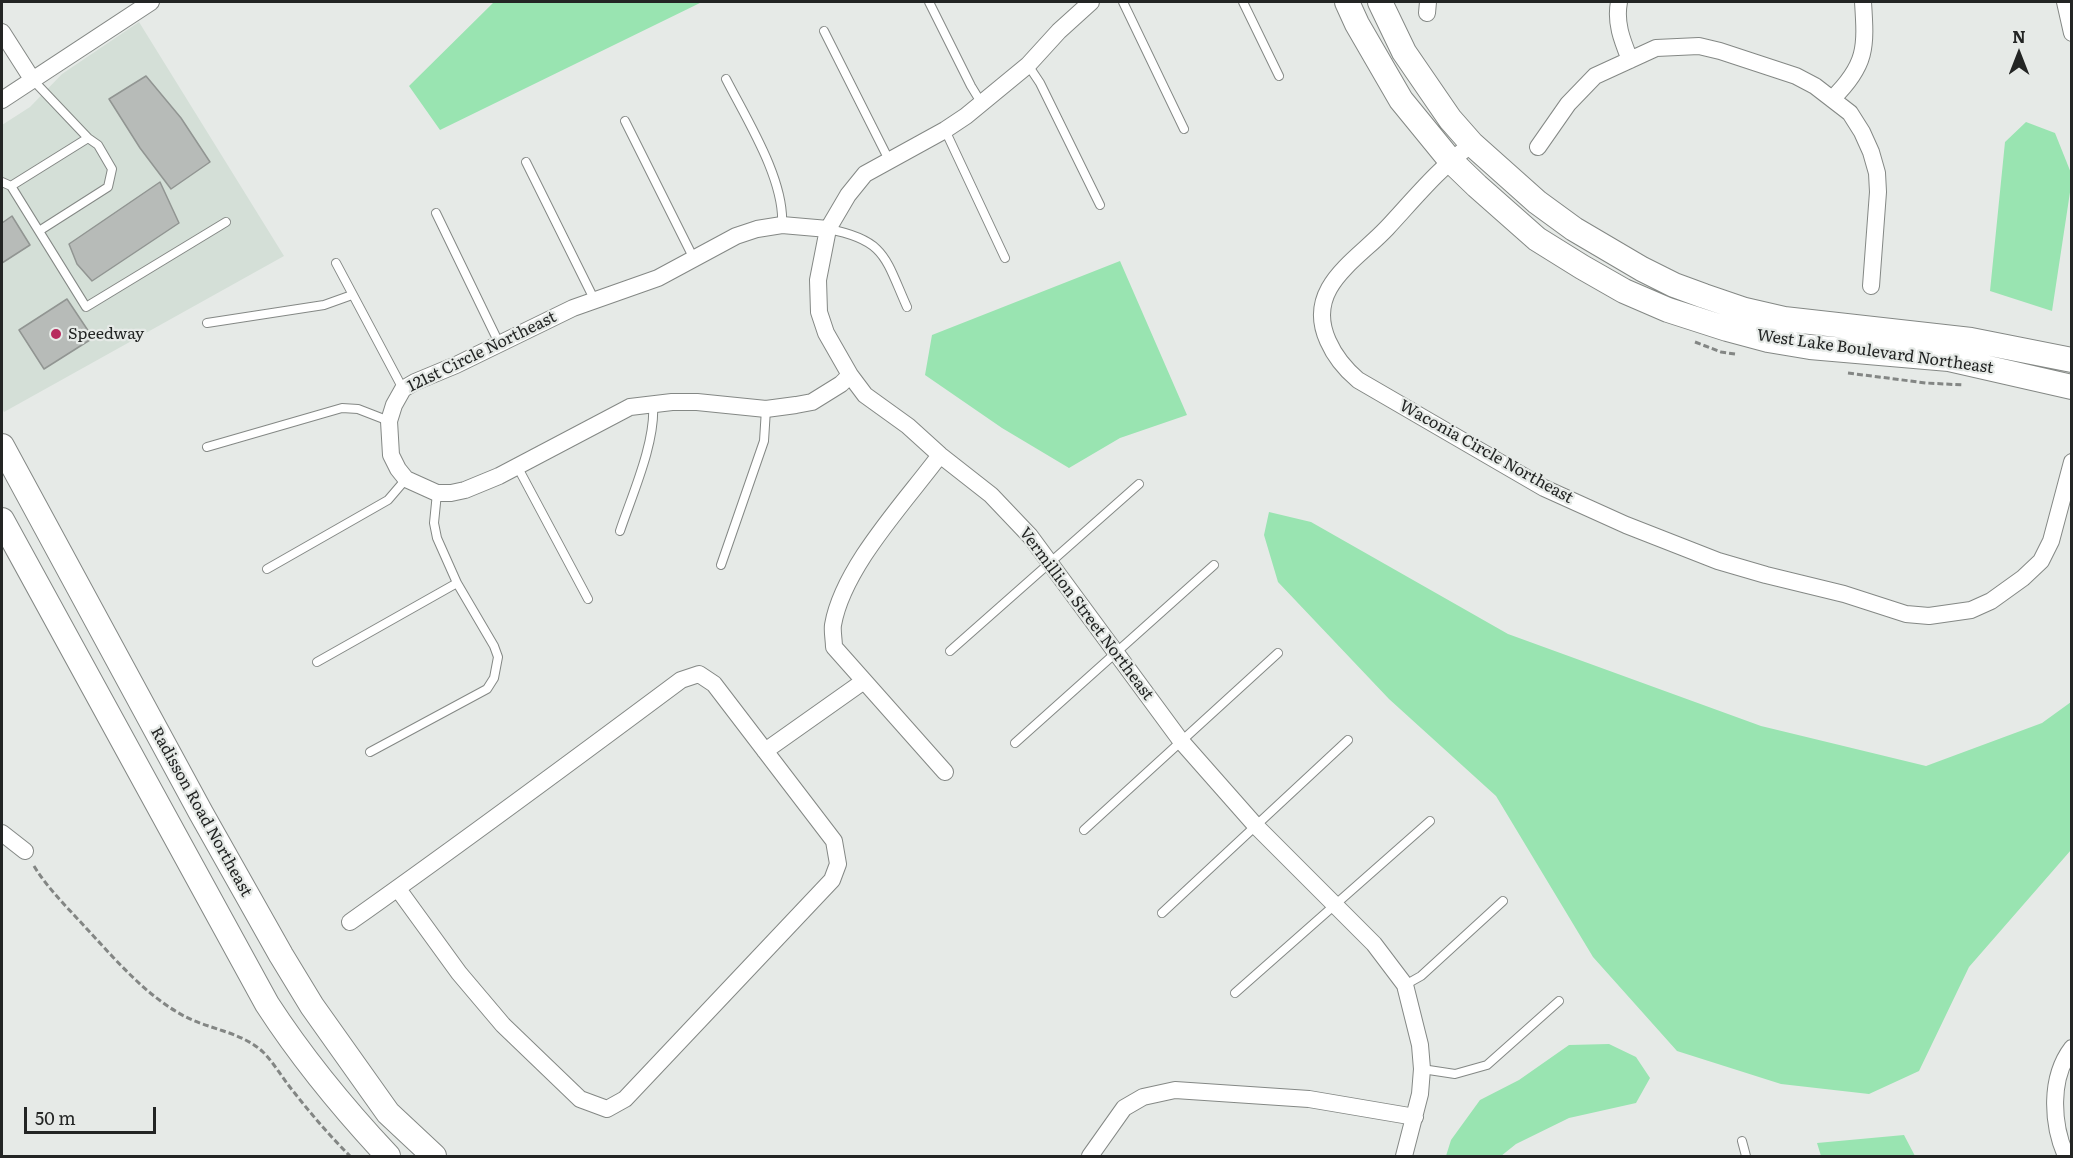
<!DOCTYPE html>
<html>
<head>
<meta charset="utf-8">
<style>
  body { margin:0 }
  #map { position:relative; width:2073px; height:1158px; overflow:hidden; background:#e6eae7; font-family:Literata,serif }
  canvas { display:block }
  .frame { position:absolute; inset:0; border:3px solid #232524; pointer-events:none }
  .north { position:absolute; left:1989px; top:24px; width:60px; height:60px; -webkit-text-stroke:4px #e6eae7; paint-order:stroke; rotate:0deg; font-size:16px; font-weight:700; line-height:24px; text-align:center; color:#232524 }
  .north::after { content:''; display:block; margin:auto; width:21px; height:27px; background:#232524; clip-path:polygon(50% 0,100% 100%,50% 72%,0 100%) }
  .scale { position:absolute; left:24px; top:1107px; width:132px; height:27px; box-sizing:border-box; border:3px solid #232524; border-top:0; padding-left:8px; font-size:18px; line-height:21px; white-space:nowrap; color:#232524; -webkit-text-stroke:4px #e6eae7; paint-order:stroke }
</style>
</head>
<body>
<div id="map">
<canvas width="2073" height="1158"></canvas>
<div class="frame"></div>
<div class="north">N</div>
<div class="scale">50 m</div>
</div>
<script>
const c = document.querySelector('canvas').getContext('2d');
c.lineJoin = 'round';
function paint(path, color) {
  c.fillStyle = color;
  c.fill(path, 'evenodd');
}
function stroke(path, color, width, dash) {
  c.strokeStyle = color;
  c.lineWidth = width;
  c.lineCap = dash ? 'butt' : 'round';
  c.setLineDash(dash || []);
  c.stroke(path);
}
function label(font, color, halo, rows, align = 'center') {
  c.font = font + ' Literata,serif';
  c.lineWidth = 4.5;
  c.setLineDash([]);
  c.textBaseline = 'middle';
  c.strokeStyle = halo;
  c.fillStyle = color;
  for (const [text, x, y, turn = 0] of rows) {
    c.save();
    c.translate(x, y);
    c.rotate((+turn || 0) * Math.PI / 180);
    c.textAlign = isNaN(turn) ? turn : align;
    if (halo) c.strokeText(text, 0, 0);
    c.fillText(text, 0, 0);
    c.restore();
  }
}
const built = new Path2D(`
  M139 22 284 256 4 412 2 408V125L30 107 62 74Z`);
const water = new Path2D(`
  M494 2H702L440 130 409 86Z
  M2026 122 2055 133 2071 173 2072 179 2052 311 1990 291 2005 142Z
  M1120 261 1187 415 1120 438 1069 468 1002 428 925 375 932 335Z
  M1269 512 1311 522 1508 634 1761 726 1926 766 2042 723 2071 702V850L1969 967 1919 1071 1869 1094 1781 1084 1677 1051 1593 957 1496 796 1389 699 1278 582 1264 535Z
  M1609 1044 1636 1057 1650 1078 1636 1103 1569 1118 1516 1144 1501 1156H1446L1451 1140 1480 1100 1519 1080 1569 1045Z
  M1904 1135 1915 1156H1821L1817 1143Z`);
const building = new Path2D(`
  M146 76 181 118 210 162 171 189 140 148 109 99Z
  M160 182 179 223 92 281 77 264 69 244Z
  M12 216 30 245 2 263V223Z
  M67 299 93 338 44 369 19 330Z`);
const path = new Path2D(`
  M1695 342 1721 352 1735 354
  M1848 373 1926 383 1964 385
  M34 866C48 889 68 908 86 928 116 960 145 995 184 1016 208 1029 242 1032 263 1052 274 1063 283 1079 293 1091 311 1114 330 1136 350 1156`);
const lane = new Path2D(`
  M929 2 971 86 982 104
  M1123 2 1184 129
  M1243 2 1279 76
  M824 31 889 160
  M1028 65 1040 83 1100 205
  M726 79C747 120 785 180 782 225
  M625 121 694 259
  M945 130 1005 258
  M526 162 594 299
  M2 182 11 186 88 138 32 79
  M11 186 86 307 226 222
  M436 213 499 343
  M828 229C886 240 885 258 907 307
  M39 231 108 187 112 169 98 145 88 138
  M336 263 403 389
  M207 323 324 305 352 295
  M207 447 342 408 358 409 389 421
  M517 466 588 599
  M620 531C632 495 656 442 653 404
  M721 565 764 441 766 409
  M267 569 388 500 406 479
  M950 651 1139 484
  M317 662 457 583
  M1015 743 1214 565
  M370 752 487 689 494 678 498 657 494 646 457 583 437 538 434 523 437 493
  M1084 830 1278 653
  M1162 913 1348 740
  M1405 985 1421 976 1503 901
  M1235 993 1430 821
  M1422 1069 1455 1074 1487 1065 1559 1001
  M1742 1141 1746 1156`);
const street = new Path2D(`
  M1091 2 1059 31 1028 65 966 116 945 130 865 174 848 195 828 229 818 280 819 312 826 333 850 375 865 395 908 426 940 455 991 495 1030 536 1181 741 1256 826 1374 944 1405 985 1420 1045 1422 1069 1420 1094 1404 1156
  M1619 2C1615 23 1622 40 1630 60
  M2065 2 2072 33
  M1427 13 1428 2
  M2 32 32 79
  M1832 99C1867 65 1866 47 1863 2
  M2 100 151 2
  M1472 144C1439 168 1414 199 1387 228 1356 261 1304 288 1328 341 1335 357 1345 369 1358 380L1544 488 1626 525 1718 561 1766 575 1844 594 1906 614 1929 616 1971 610 1991 601 2023 578 2041 561 2051 541 2072 462
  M1538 147 1568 104 1595 76 1656 48 1699 46 1720 51 1796 76 1815 86 1850 113 1862 132 1871 152 1877 173 1878 192 1871 286
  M828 229 782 225 757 229 736 236 658 278 573 308 456 365 415 382 403 389 394 405 389 421 391 455 398 469 406 479 437 493H451L465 490 499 476 630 407 672 402H697L766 409 796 405 812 402 841 384 850 375
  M940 455C906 501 843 567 833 625 832 631 834 640 834 647L945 772
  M765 751 864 681
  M2 833 25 851
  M350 922C462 843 571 762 681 680L699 674 714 684 834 841 838 864 832 880 625 1099 607 1109 580 1099 503 1025 459 973 398 889
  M1090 1156 1124 1108 1143 1097 1175 1090 1309 1099 1415 1117
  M2066 1156C2052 1124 2049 1078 2072 1048`);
const secondary = new Path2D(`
  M1347 2 1357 24 1401 100 1450 160 1477 186 1537 239 1582 267 1624 291 1668 310 1727 329 1768 340 1810 347 1949 359 2072 387
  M1380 2 1404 52 1450 119 1472 144 1537 202 1574 229 1642 269 1674 285 1704 296 1745 310 1784 319 1971 340 2072 360
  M2 446 201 813 281 955 312 1006 388 1113 434 1156
  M2 520 267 1004C302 1058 344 1109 388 1156`);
const markers = [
  [56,334,6,"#b82b5e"]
];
const poiNames = [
  ["Speedway",68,334]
];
const streetNames = [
  ["121st Circle Northeast",482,352,-26],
  ["West Lake Boulevard Northeast",1875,352,8],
  ["Waconia Circle Northeast",1486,452,29],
  ["Vermillion Street Northeast",1086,614,53],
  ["Radisson Road Northeast",201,812,61]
];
paint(built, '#d4dfd7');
paint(water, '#99e4b1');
paint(building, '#b7bbb8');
stroke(building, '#919592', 1.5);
stroke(lane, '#848885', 10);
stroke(street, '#848885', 18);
stroke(secondary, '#848885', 26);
stroke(path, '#838684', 3, [6, 3]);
stroke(lane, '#fff', 8);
stroke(street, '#fff', 16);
stroke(secondary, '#fff', 24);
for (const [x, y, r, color] of markers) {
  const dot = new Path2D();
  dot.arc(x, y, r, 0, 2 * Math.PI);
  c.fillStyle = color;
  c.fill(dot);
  stroke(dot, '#e6eae7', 2);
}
label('16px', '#232524', '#e6eae7', poiNames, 'left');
label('16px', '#232524', '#e6eae7', streetNames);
</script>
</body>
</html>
